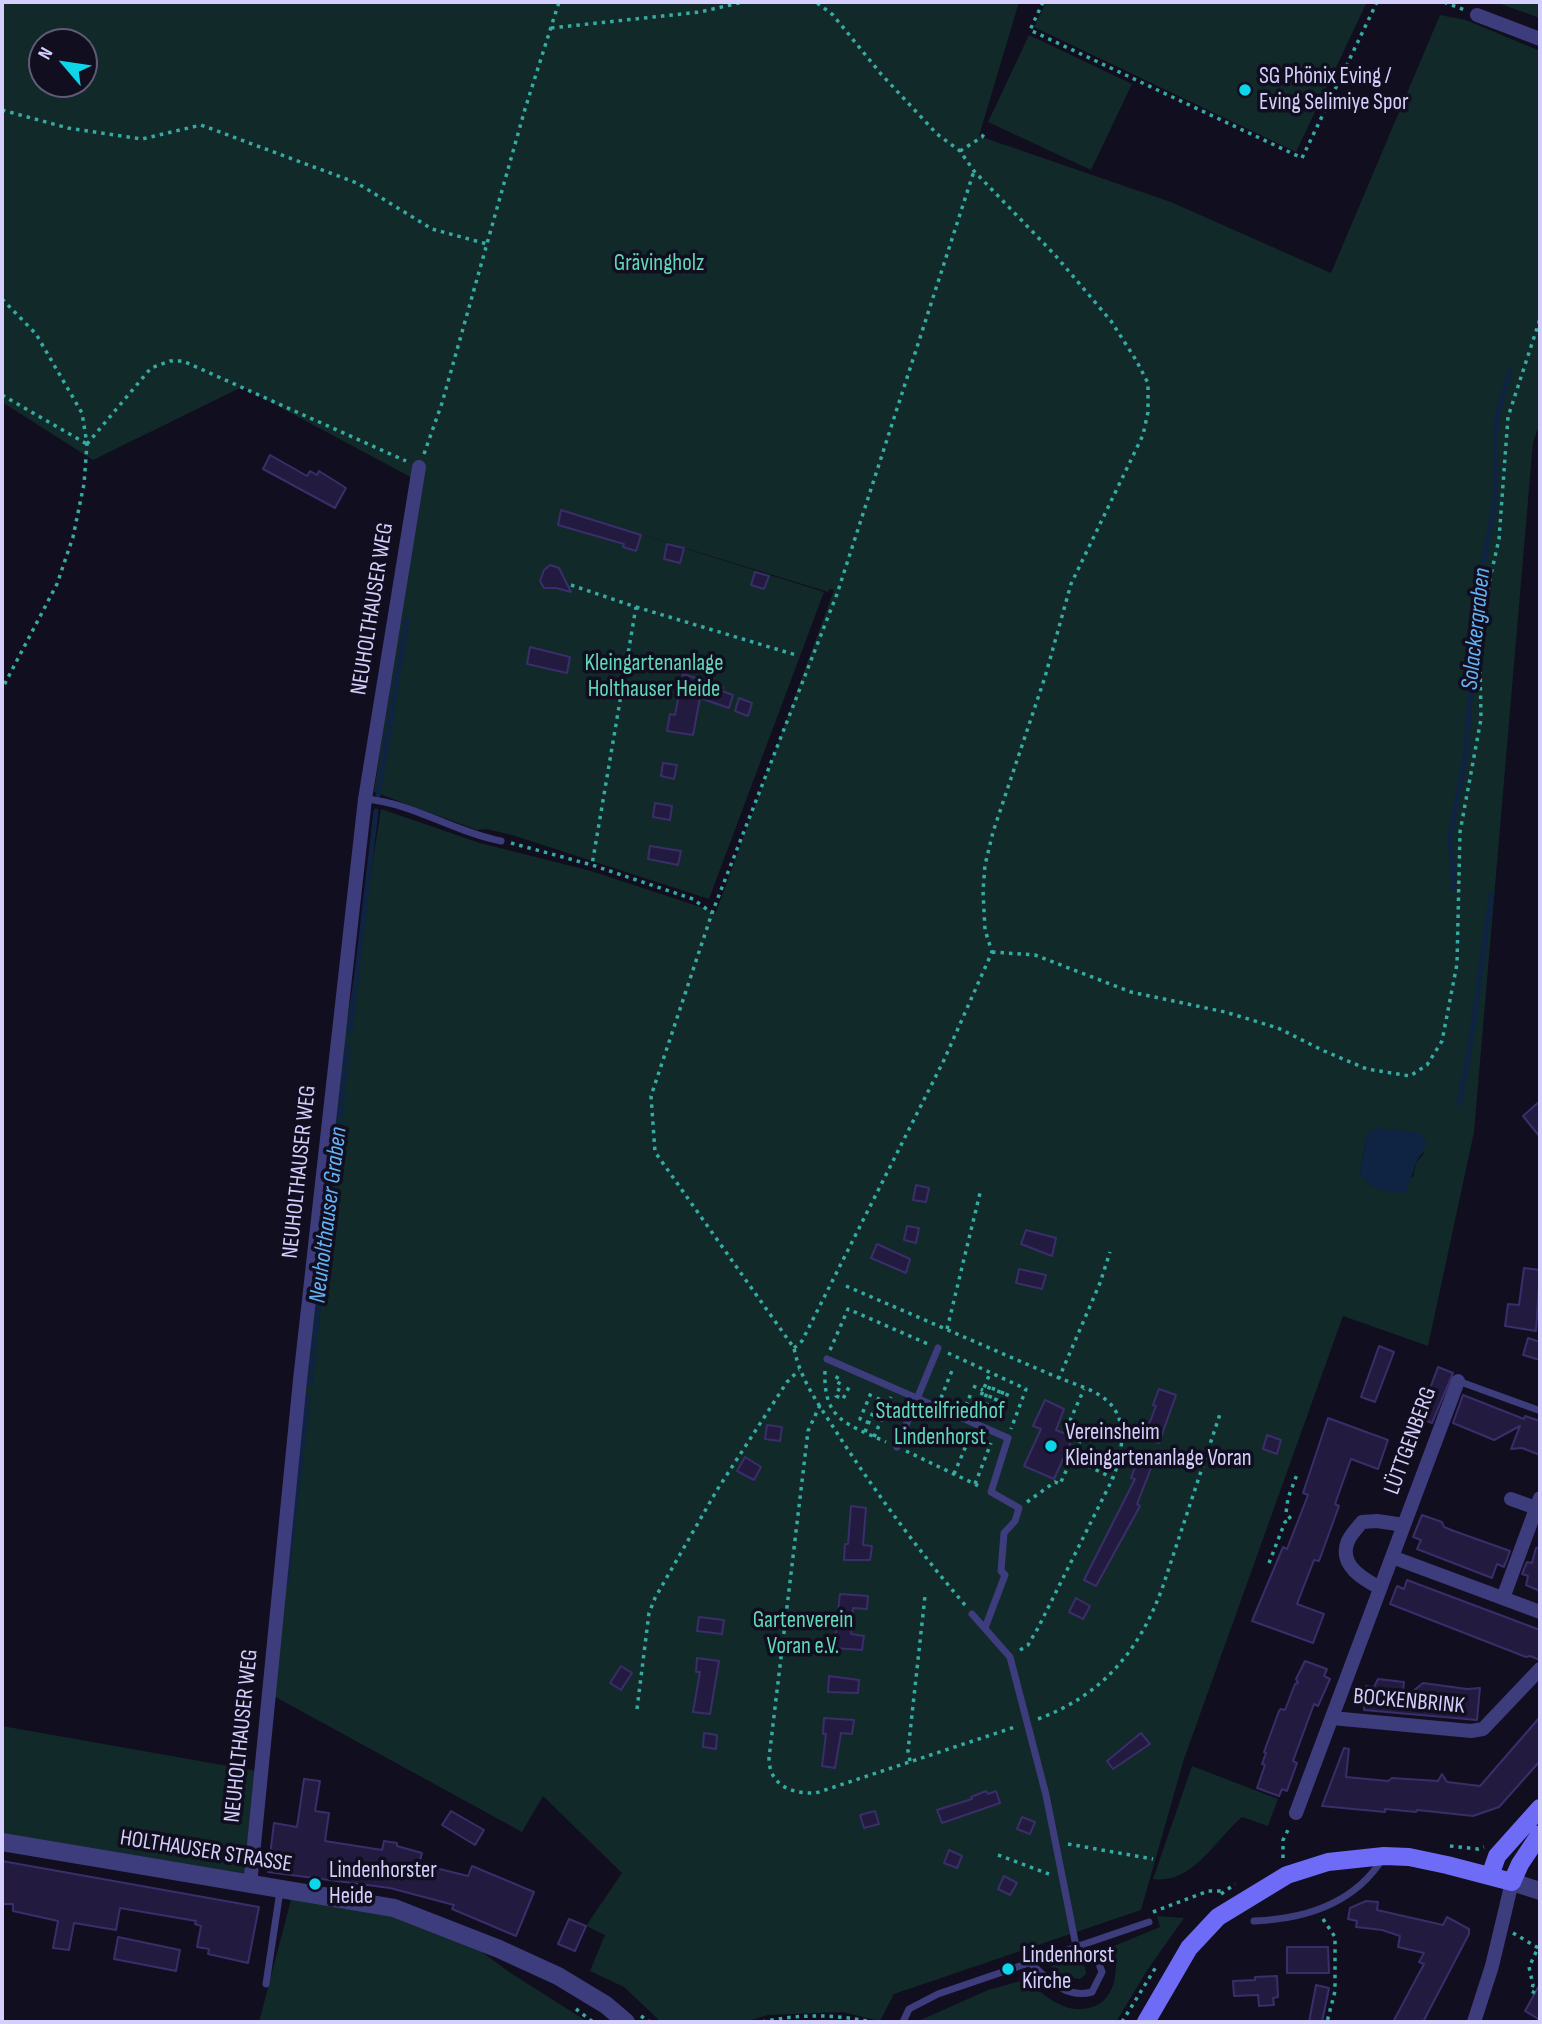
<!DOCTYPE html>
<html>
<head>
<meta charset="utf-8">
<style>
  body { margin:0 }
  #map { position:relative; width:1542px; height:2024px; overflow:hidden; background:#110e1f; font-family:"Sofia Sans Condensed",sans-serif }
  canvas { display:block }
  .frame { position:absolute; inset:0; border:4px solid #d4cffc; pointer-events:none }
  .north { position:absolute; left:28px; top:28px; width:70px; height:70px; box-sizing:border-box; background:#110e1f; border:2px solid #5f5b77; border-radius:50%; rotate:299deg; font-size:19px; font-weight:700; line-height:28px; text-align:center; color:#d4cffc }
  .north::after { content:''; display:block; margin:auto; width:24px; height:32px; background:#0dd6ea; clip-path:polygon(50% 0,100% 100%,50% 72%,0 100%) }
</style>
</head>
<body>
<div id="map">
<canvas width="1542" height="2024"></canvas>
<div class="frame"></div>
<div class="north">N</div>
</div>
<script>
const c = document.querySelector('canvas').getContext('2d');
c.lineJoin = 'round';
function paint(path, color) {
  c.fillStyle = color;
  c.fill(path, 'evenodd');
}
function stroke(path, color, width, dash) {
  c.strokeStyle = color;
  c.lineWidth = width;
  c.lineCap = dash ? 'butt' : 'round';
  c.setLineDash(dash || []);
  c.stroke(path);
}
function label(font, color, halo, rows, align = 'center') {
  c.font = font + ' "Sofia Sans Condensed",sans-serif';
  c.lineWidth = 7;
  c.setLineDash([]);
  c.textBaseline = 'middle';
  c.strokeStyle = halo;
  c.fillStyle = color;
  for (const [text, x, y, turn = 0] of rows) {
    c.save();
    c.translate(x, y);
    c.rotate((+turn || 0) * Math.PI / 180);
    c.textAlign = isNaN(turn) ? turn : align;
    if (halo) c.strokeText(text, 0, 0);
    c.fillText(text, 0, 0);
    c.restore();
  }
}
const green = new Path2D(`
  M2 2H1019L979 136 1171 202 1331 273 1440 15 1466 20 1540 51V423L1533 442 1474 1132 1428 1346 1343 1316 1184 1759 1141 1910 894 1994 880 2021 842 2012 768 2015 744 2022H661L624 1987 590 1971 605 1935 586 1926 622 1873 543 1796 522 1832 270 1694 338 1078 381 809 480 843 591 871 716 912 834 590 830 589 828 592 620 528 824 592 709 899 512 835 486 829 477 830 374 792 420 482 242 387 93 460 2 402ZM42 42H84V84H42ZM1367 1134 1424 1153 1416 1163 1413 1177 1360 1174Z
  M1046 2H1367L1296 152 1034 27Z
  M1495 2H1540V18Z
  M1029 35 1132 84 1091 170 988 122Z
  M2 1726 262 1772 250 1885 2 1842Z
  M1192 1766 1278 1799 1268 1826 1242 1817C1216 1839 1192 1885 1153 1879Z
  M293 1892 451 1929 509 1972 588 2022H259Z
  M1157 1916 1184 1918 1148 1969 1116 2022H916L988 1990 1024 1980C1039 1990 1057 2008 1076 2009 1114 2011 1120 1975 1114 1946L1160 1927Z
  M1078 1959 1085 1967 1086 1974 1080 1979 1062 1976 1050 1966Z`);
const water = new Path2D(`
  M1376 1128 1418 1132 1426 1140C1424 1155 1419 1154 1415 1166 1412 1176 1409 1184 1405 1193 1387 1192 1370 1190 1360 1174L1367 1134Z`);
const stream = new Path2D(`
  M378 795 407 620
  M1454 889 1450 838 1466 753 1478 593 1495 500 1496 420 1510 371
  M350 1032 376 811
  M1459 1103C1475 1034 1480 963 1492 893
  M310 1384 348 1046
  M286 1585 308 1397`);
const building = new Path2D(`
  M270 455 307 476 310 471 317 475 319 471 346 488 335 508 263 469Z
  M561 510 641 535 636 551 623 547 624 544 558 525Z
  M667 544 684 548 680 563 664 559Z
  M550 565 559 568 571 592 556 588H544L540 581 544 570Z
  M755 572 769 576 764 589 751 585Z
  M530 647 570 657 567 673 527 664Z
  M683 674 723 687 722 691 733 695 729 708 700 698 693 735 667 731 670 714 675 715Z
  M739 698 752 703 748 716 735 711Z
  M663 763 677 765 674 779 661 776Z
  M655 803 672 806 670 820 653 817Z
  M650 846 681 851 678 865 648 859Z
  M1540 1101V1137L1523 1116Z
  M916 1185 929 1188 926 1202 913 1200Z
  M907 1226 919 1228 916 1243 904 1240Z
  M1026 1230 1056 1238 1052 1256 1021 1244Z
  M877 1244 910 1259 906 1273 871 1258Z
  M1524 1268 1540 1270 1536 1331 1505 1326 1508 1304 1519 1305Z
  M1019 1269 1046 1275 1042 1289 1016 1283Z
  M1528 1338 1540 1342V1360L1523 1355Z
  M1379 1346 1394 1352 1375 1402 1361 1397Z
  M1438 1367 1453 1373 1432 1423 1419 1418Z
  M1159 1389 1176 1395 1159 1443 1144 1437 1156 1406 1153 1405Z
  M1463 1395 1524 1419 1525 1416 1540 1421V1455L1522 1448 1511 1449 1520 1426 1494 1440 1453 1423Z
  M1045 1400 1064 1409 1056 1430 1073 1437 1054 1479 1024 1466 1041 1429 1033 1426Z
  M1328 1418 1388 1440 1378 1469 1351 1459 1335 1504 1339 1506 1319 1561 1314 1560 1297 1604 1324 1614 1313 1643 1252 1621 1283 1547 1287 1549 1308 1495 1303 1493Z
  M767 1425 782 1427 780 1441 765 1439Z
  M1267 1435 1281 1440 1277 1454 1263 1449Z
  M745 1457 761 1467 754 1480 737 1471Z
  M1137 1462 1151 1468 1137 1504 1140 1506 1096 1586 1084 1580 1135 1479 1131 1478Z
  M851 1506 866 1508 863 1545 872 1546 870 1560H844L845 1544H848Z
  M1422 1515 1442 1522 1444 1527 1454 1531 1510 1551 1504 1567 1497 1564 1492 1578 1417 1549 1421 1540 1413 1537Z
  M1540 1547V1591L1526 1585 1528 1576 1522 1574 1527 1562 1532 1563 1536 1548Z
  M1407 1580 1540 1630V1660L1530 1656 1526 1657 1390 1604 1397 1586 1404 1589Z
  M840 1594 868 1596 867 1609 853 1608 851 1634 864 1636 862 1650 834 1648Z
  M1076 1598 1090 1606 1083 1619 1069 1612Z
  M699 1617 724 1620 722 1634 697 1631Z
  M697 1658 719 1661 710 1714 693 1712 700 1672H696Z
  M1305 1661 1327 1669 1324 1676 1330 1679 1318 1706 1314 1704 1293 1761 1297 1763 1287 1791 1282 1789 1279 1796 1257 1788 1265 1765 1262 1764 1266 1753 1264 1752 1279 1711 1281 1709 1285 1710 1295 1684 1298 1683 1296 1679Z
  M621 1666 632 1673 621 1690 610 1683Z
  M829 1676 859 1680 858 1693 828 1692Z
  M1378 1679 1404 1682 1402 1700 1423 1683 1467 1689 1480 1688 1477 1720 1364 1710 1366 1686 1374 1687Z
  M1540 1717V1761L1499 1807 1473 1816 1417 1810 1416 1812 1385 1809V1812L1322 1806 1344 1748 1349 1749 1346 1777 1388 1781 1392 1778 1438 1781 1442 1774 1447 1782 1480 1786Z
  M824 1718 854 1720 852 1734 841 1733 835 1768 822 1766 826 1734H823Z
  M704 1733 717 1735 716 1749 703 1747Z
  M1141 1733 1150 1744 1113 1769 1107 1761Z
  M304 1779 320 1781 315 1811 329 1813 325 1841 382 1850 384 1841 397 1843V1846L422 1853 419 1864 468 1876 472 1866 534 1892 516 1936 452 1909 454 1905 390 1888 268 1872 274 1823 297 1827Z
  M986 1791 988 1794 996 1791 1000 1803 942 1823 937 1810 972 1799 971 1797Z
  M451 1811 484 1830 475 1845 442 1825Z
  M875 1811 879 1824 864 1828 860 1815Z
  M1022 1817 1035 1822 1030 1834 1017 1829Z
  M949 1850 962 1856 957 1868 944 1863Z
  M2 1861 259 1907 248 1963 208 1954 209 1949 197 1947 201 1926 195 1924 196 1921 120 1908 116 1930 74 1923 69 1950 53 1948 58 1921 13 1911V1904H2Z
  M1004 1876 1017 1883 1010 1895 998 1889Z
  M1366 1901 1378 1902 1377 1910 1443 1925 1447 1917 1469 1929V1934L1423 2022H1393L1424 1964 1419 1962 1424 1953 1398 1947 1400 1936 1382 1930 1356 1927 1357 1921 1348 1919 1350 1908Z
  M569 1919 586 1926 575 1951 558 1944Z
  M118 1937 180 1950 176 1971 114 1959Z
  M1287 1947H1328L1329 1973H1287Z
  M1277 1976 1278 1997 1273 1998 1274 2005 1259 2006 1258 1995 1234 1996 1233 1981 1255 1980V1977Z
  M1540 1984V2020L1525 2011Z
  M1316 1985 1329 1988 1322 2022H1309Z`);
const path = new Path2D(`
  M1043 2 1030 30 1302 158 1377 2
  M1444 2 1465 10
  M551 28 700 12 743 2
  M2 110 68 128 142 139 201 125 357 183 432 229 487 244
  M960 151 982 137 984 134
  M2 299 36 334 82 413 87 444 84 484 73 537 57 584 2 689
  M2 395 87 444
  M87 444 151 368 170 361H183L406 461
  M424 454 442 403 525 109 559 2
  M571 585 636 607 592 865
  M636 607 796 655
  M511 843 592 865 693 899 712 913
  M992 952 1035 955 1131 992 1225 1012 1278 1028 1324 1051 1367 1069 1410 1076 1427 1065 1442 1041 1457 964 1460 832 1481 719 1480 663 1485 601 1499 539 1508 417 1540 319
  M846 1286 1059 1378
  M947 1329 981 1189
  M794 1348 802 1341 944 1060 992 952 985 930 983 891 985 865 993 832 1045 677 1071 584 1143 435 1148 412V383L1136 360 1111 321 1055 255 974 171 960 151 937 134 881 74 833 15 816 2
  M830 1350 848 1309 928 1344
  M948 1353 1026 1389 1011 1429
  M825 1371C823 1420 847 1424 886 1442
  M838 1376 835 1381 841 1384 836 1396 843 1399 851 1383
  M973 1386 983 1390
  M968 1396 979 1401
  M941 1398 953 1368
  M965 1403 975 1408
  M820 1405 808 1431 769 1758C769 1785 791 1794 816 1793L1018 1726
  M975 1411 990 1373
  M979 1413 991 1383
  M983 1414 995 1385
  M989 1417 1001 1386
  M992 1418 1004 1389
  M997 1420 1009 1390
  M869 1423 860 1419 871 1393 873 1394
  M865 1432 880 1395
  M874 1437 891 1397
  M906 1451 981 1487
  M1065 1455 1113 1478
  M954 1474 971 1434
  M975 1484 991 1443
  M1027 1502 1052 1484 1055 1482 1060 1484 1084 1432 1068 1425 1084 1389
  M1269 1563 1285 1522 1291 1519 1286 1513 1288 1498 1298 1472
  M965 1605C918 1550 876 1493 837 1433 820 1406 800 1380 794 1348L655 1152 651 1096 712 913 837 594 974 171
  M1020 1650 1028 1645 1038 1628 1113 1478C1122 1454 1130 1418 1105 1399 1093 1389 1074 1384 1059 1378L1100 1283 1110 1252
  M637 1709 649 1613 655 1598 717 1490 787 1382 799 1370
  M1038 1719C1103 1695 1140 1650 1163 1586L1220 1414
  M910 1761 908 1751 925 1596
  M1068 1844 1153 1859
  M1450 1846 1478 1849 1484 1847
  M998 1855 1049 1874
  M1283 1858V1840L1290 1826
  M1221 1894 1235 1884
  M1153 1912 1208 1891H1222
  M1323 1919 1335 1937V1991L1327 2022
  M1513 1933 1540 1949
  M1535 1993 1531 1991 1533 1985 1529 1967 1538 1948
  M576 2009 593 2022
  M641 2016 650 2022
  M762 2022C798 2014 835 2014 872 2022
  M1122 2022 1156 1967`);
const service = new Path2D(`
  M365 799C413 803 454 832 501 841
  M827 1359 1008 1438 991 1492 1019 1508 1015 1521 1004 1533 1001 1571 1005 1575 985 1628
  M1458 1381 1538 1410
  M897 1447 938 1348
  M972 1614 1010 1657 1046 1795 1076 1946
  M1254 1921C1305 1919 1355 1903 1383 1858
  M1029 1962C1048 1979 1065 1999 1092 1992L1102 1972 1096 1956 1076 1946
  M266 1984 280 1891
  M903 2022 909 2009 938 1994 1149 1922`);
const minor = new Path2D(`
  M1477 15 1540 39
  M1511 1499 1536 1508
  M1392 1557 1540 1612
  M1380 1588C1363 1579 1338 1565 1348 1541 1351 1534 1358 1527 1362 1522L1377 1521 1404 1525
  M1503 1598 1540 1498
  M1332 1718 1471 1731 1483 1729 1540 1669
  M1296 1813 1458 1381
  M250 1885 300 1380 365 799 419 467
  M1474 2022 1492 1966 1512 1882`);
const tertiary = new Path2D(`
  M2 1842 394 1908 499 1949 558 1976 606 2005 626 2022
  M1512 1882 1540 1891`);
const secondary = new Path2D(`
  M1490 1876 1497 1856 1540 1808
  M1146 2022 1189 1948 1218 1917 1287 1875 1328 1862 1384 1856 1409 1857 1447 1865 1512 1882 1520 1864 1540 1834`);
const markers = [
  [1245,90,7,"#0dd6ea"],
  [1051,1446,7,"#0dd6ea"],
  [315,1884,7,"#0dd6ea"],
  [1008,1969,7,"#0dd6ea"]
];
const poiNames = [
  ["SG Phönix Eving /",1259,77],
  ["Eving Selimiye Spor",1259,103],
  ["Vereinsheim",1065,1433],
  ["Kleingartenanlage Voran",1065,1459],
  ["Lindenhorster",329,1871],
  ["Heide",329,1897],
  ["Lindenhorst",1022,1956],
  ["Kirche",1022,1982]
];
const parkNames = [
  ["Grävingholz",659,264],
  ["Kleingartenanlage",654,664],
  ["Holthauser Heide",654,690],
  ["Stadtteilfriedhof",940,1412],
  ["Lindenhorst",940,1438],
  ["Gartenverein",803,1621],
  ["Voran e.V.",803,1647]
];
const streetNames = [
  ["NEUHOLTHAUSER WEG",373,609,-81],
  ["NEUHOLTHAUSER WEG",300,1172,-84],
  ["LÜTTGENBERG",1411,1441,-70],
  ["BOCKENBRINK",1409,1702,5],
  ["NEUHOLTHAUSER WEG",242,1736,-84],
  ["HOLTHAUSER STRASSE",206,1852,9]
];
const waterNames = [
  ["Solackergraben",1477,629,-84],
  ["Neuholthauser Graben",329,1215,-83]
];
paint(green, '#112928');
paint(water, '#0f2342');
stroke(stream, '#0f2342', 5);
paint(building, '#221b3f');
stroke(building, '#3a2e6a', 2);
stroke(path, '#35aba3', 3.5, [3.5, 5]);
stroke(service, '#3d3c7c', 7);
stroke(minor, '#3d3c7c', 14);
stroke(tertiary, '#3d3c7c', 18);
stroke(secondary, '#6e6cf7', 18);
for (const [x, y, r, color] of markers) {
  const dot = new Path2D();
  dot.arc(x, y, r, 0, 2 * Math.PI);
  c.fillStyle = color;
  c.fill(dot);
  stroke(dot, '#110e1f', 2.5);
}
label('23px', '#d4cffc', '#110e1f', poiNames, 'left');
label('23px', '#60d8b9', '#110e1f', parkNames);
label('23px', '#d4cffc', '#110e1f', streetNames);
label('italic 24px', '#63b3f6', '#110e1f', waterNames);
</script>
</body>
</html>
